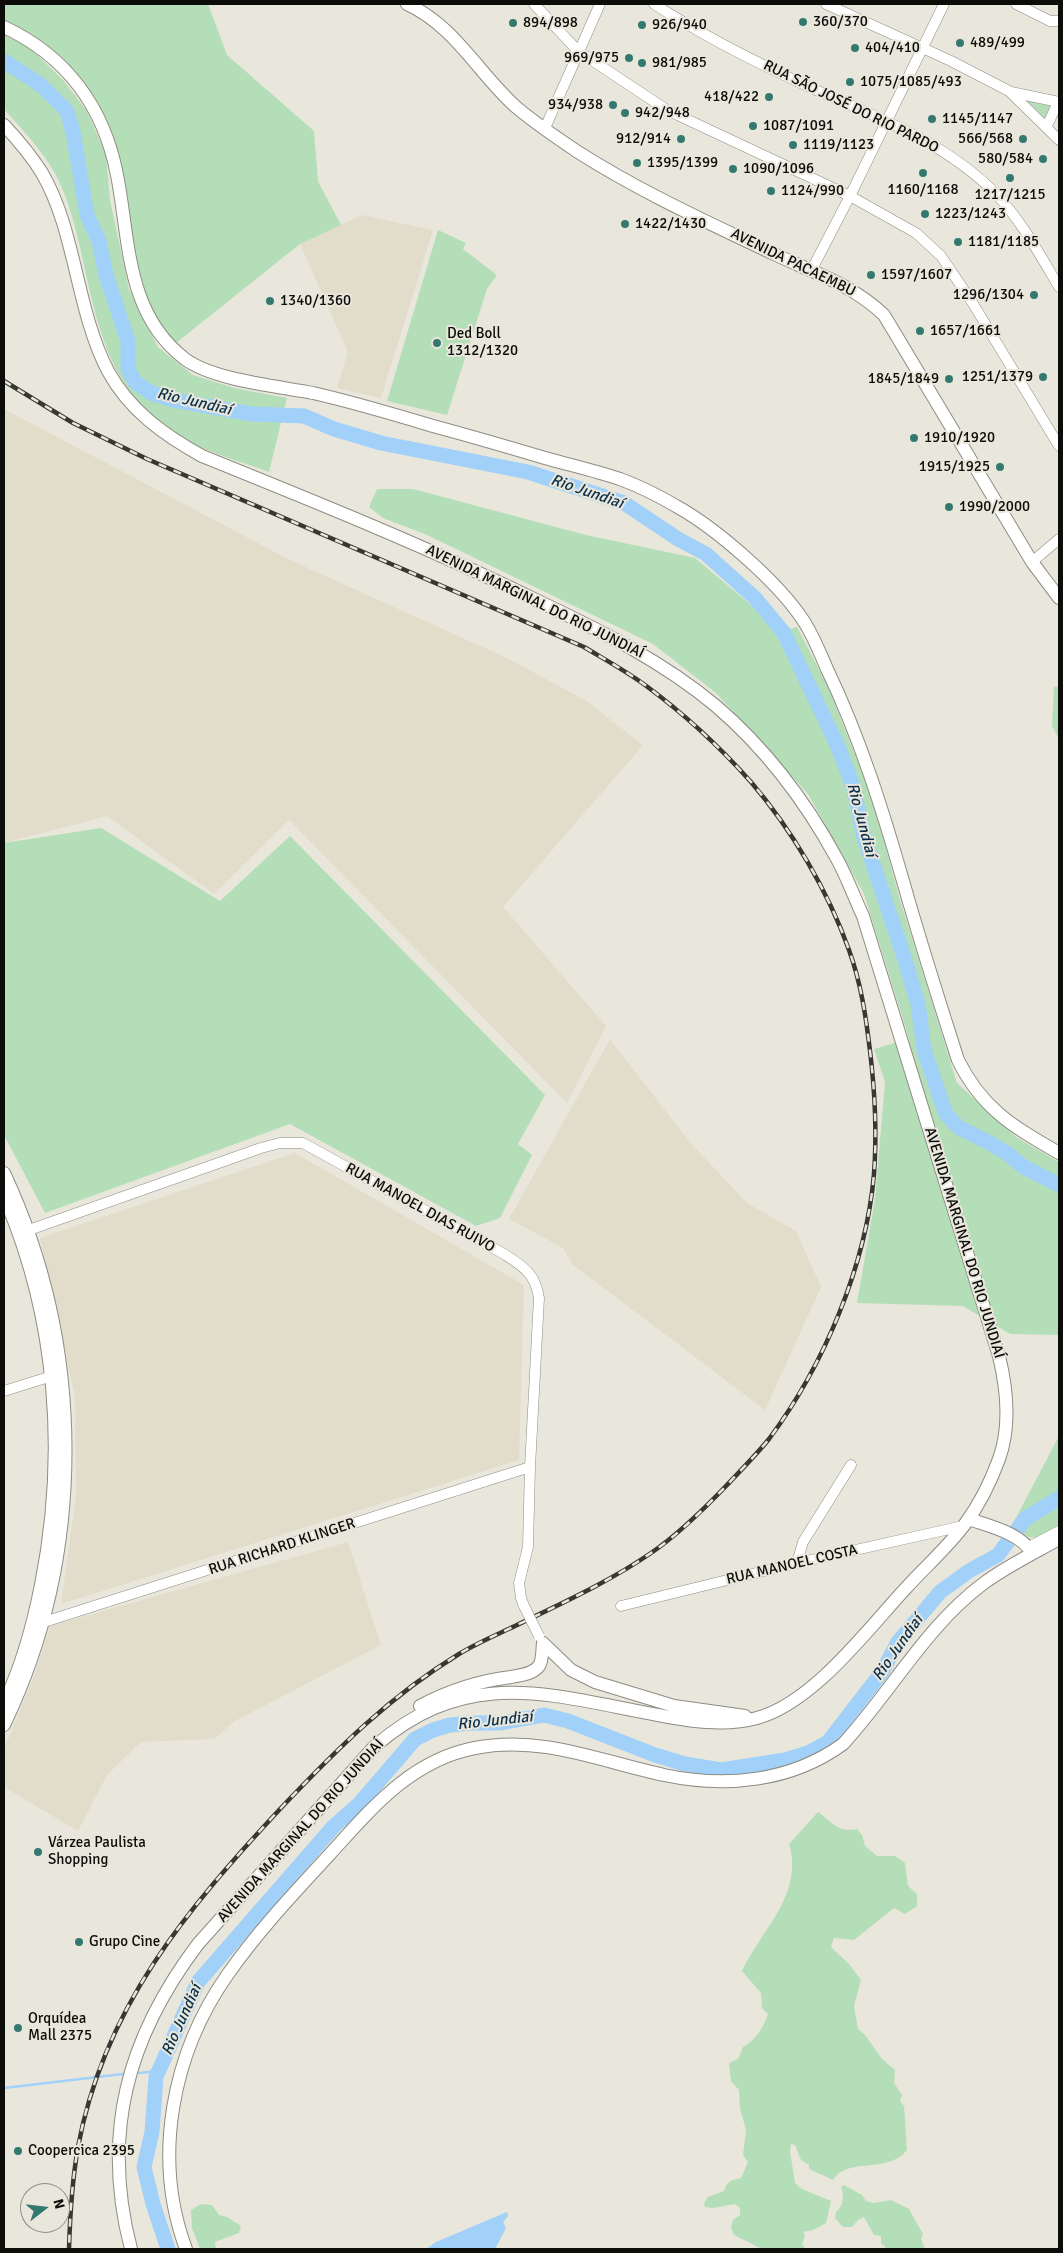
<!DOCTYPE html>
<html>
<head>
<meta charset="utf-8">
<style>
  body { margin:0 }
  #map { position:relative; width:1063px; height:2253px; overflow:hidden; background:#e9e7dc; font-family:Signika,sans-serif }
  canvas { display:block }
  .frame { position:absolute; inset:0; border:5px solid #0c0c08; pointer-events:none }
  .north { position:absolute; left:20px; top:2183px; width:50px; height:50px; box-sizing:border-box; background:#e9e7dc; border:1px solid #918f87; border-radius:50%; rotate:74deg; font-size:14px; font-weight:700; line-height:20px; text-align:center; color:#0c0c08 }
  .north::after { content:''; display:block; margin:auto; width:18px; height:22px; background:#337970; clip-path:polygon(50% 0,100% 100%,50% 72%,0 100%) }
</style>
</head>
<body>
<div id="map">
<canvas width="1063" height="2253"></canvas>
<div class="frame"></div>
<div class="north">N</div>
</div>
<script>
const c = document.querySelector('canvas').getContext('2d');
c.lineJoin = 'round';
function paint(path, color) {
  c.fillStyle = color;
  c.fill(path, 'evenodd');
}
function stroke(path, color, width, dash) {
  c.strokeStyle = color;
  c.lineWidth = width;
  c.lineCap = dash ? 'butt' : 'round';
  c.setLineDash(dash || []);
  c.stroke(path);
}
function label(font, color, halo, rows, align = 'center') {
  c.font = font + ' Signika,sans-serif';
  c.lineWidth = 4;
  c.setLineDash([]);
  c.textBaseline = 'middle';
  c.strokeStyle = halo;
  c.fillStyle = color;
  for (const [text, x, y, turn = 0] of rows) {
    c.save();
    c.translate(x, y);
    c.rotate((+turn || 0) * Math.PI / 180);
    c.textAlign = isNaN(turn) ? turn : align;
    if (halo) c.strokeText(text, 0, 0);
    c.fillText(text, 0, 0);
    c.restore();
  }
}
const built = new Path2D(`
  M362 215 433 230 381 398 337 388 348 352 300 244Z
  M4 409 290 560 507 658 585 700 643 745 503 907 606 1026 567 1103 289 820 214 894 107 816 4 843Z
  M610 1039 688 1140 747 1203 796 1231 821 1287 765 1410 573 1265 563 1248 509 1219Z
  M295 1153 524 1285 519 1460 61 1604 76 1496 75 1397 40 1238Z
  M348 1542 381 1645 235 1721 214 1739 141 1742 107 1775 78 1831 4 1787V1749L33 1679 50 1626Z`);
const green = new Path2D(`
  M4 4H208L227 55 314 131 318 181 341 225 300 244 171 347 140 297 122 213 93 105 25 37 4 27Z
  M4 35 29 47 63 80 87 111 106 155 110 200 129 289 158 347 193 375 234 388 287 398 269 472C245 463 210 453 188 441 176 434 164 425 154 417 87 361 93 263 62 188 49 157 26 134 4 109Z
  M1026 100 1051 105 1045 118Z
  M438 230 466 243 463 249 497 275 487 289 447 415 387 401Z
  M377 489H413L586 535 695 558 750 604 776 633 797 627 828 687 872 797 900 900 957 1083 1016 1137 1059 1162V1335L1010 1334 963 1306 857 1303 875 1199 885 1082 874 1049 909 1039 864 894 808 794 716 693 653 644 427 535 383 518 369 507Z
  M1054 686 1059 688V739L1052 726Z
  M101 828 220 901 290 836 545 1095 518 1144 532 1155 500 1218 476 1226 290 1124 45 1213 4 1135V843Z
  M1059 1436V1526C1033 1539 1036 1543 1011 1527Z
  M818 1812C833 1822 837 1833 857 1829L862 1835 865 1846 877 1856H895L905 1863 908 1886 917 1894V1906L905 1914 894 1908 854 1940 834 1938 831 1947 849 1964 861 1980 854 2006 858 2029 865 2035 882 2059 895 2070 894 2083 902 2095 900 2101 904 2106 907 2150C887 2175 848 2156 833 2180L809 2169V2165L801 2160 795 2145 791 2144 790 2151 795 2183 802 2189 831 2201 826 2223 813 2230 803 2232 805 2236 802 2244 806 2249H762L734 2235 731 2228 733 2220 740 2215V2208L735 2204 713 2208 705 2207 704 2203 708 2197 724 2191C727 2181 732 2180 741 2178L748 2162 743 2155 746 2130 740 2108 739 2090 731 2081 729 2063 738 2059 743 2047C756 2040 763 2028 768 2014L762 2008 761 1993 742 1971C762 1929 804 1894 789 1844Z
  M844 2185 862 2195 866 2201 874 2203 891 2200 909 2209 923 2234 921 2239 925 2249H887L881 2243V2236L874 2235 864 2217 858 2220 852 2227H843L835 2218 836 2212C844 2206 844 2196 841 2187Z
  M201 2204 212 2205 219 2215 227 2217 241 2226 239 2233 215 2242 216 2249H200L192 2228 191 2210Z`);
const water = new Path2D(`
  M507 2212 508 2216 503 2222 506 2228 495 2249H426L436 2242Z`);
const stream = new Path2D(`
  M139 2073 159 2071
  M4 2088 123 2074`);
const river = new Path2D(`
  M4 61 41 85 67 111 73 132 87 215 99 241 106 275 128 341V369L135 382 151 393 173 400 251 414 304 416 334 429 381 443 528 472 624 503 678 539 706 554 755 598 784 633 838 747 853 786 864 837 903 954 918 1004 924 1050 946 1114 958 1127 986 1141 1007 1153 1022 1166 1059 1185
  M168 2249 153 2204 144 2167 152 2132 156 2077 198 1982 334 1826 360 1803 415 1739 433 1730 450 1725 470 1723H501L544 1715 568 1721 655 1755 685 1764 721 1770 785 1760 808 1753 828 1742 882 1672 898 1642 940 1592 969 1571 998 1555 1025 1519 1059 1498`);
const minor = new Path2D(`
  M534 4 578 51 667 110 850 196 916 233 941 256 972 302 1059 446
  M654 4C702 35 753 61 805 85 871 115 943 140 995 193 1021 220 1040 255 1059 287
  M826 4 951 61 1009 91 1059 140
  M1016 4 1050 21H1059
  M1011 92 1059 102
  M1047 126 1058 102
  M545 128 600 4
  M811 271 850 196 944 4
  M1032 562 1059 539
  M29 1230 261 1148 280 1143H303L504 1254C524 1267 535 1273 539 1298L530 1467 528 1547 519 1583 521 1598 524 1606
  M4 1391 52 1376
  M1029 1547 1059 1531
  M797 1563 803 1542 851 1465
  M621 1606 797 1563 963 1526
  M35 1620 44 1622 530 1467`);
const major = new Path2D(`
  M407 4C454 25 479 74 516 107 535 123 557 138 578 152 639 191 707 222 772 253 812 272 852 284 884 315L1032 562 1059 598
  M4 27C66 56 104 107 117 175 130 240 125 313 185 359 213 380 277 386 313 393 353 402 393 414 433 426 470 436 508 447 545 458 570 465 596 471 620 479 639 486 659 496 676 506 716 528 778 582 803 620 813 635 820 653 827 669 860 738 882 808 903 881 920 941 939 1001 958 1060 982 1109 1014 1127 1059 1153
  M4 125C18 140 31 155 42 173 76 231 76 310 108 371 129 410 164 435 202 456 316 502 430 548 540 602 603 632 662 661 716 706 765 748 806 802 837 859 847 877 854 897 863 916L999 1356C1007 1389 1011 1426 999 1459 991 1481 979 1505 965 1524 948 1547 925 1567 906 1588 867 1630 813 1703 757 1718 725 1727 690 1721 658 1715 549 1695 468 1665 374 1747L198 1944C127 2038 101 2134 131 2249
  M4 1173C85 1346 87 1552 4 1725
  M4 1196C57 1318 67 1455 41 1585 33 1625 22 1666 4 1703
  M969 1519C989 1526 1021 1533 1032 1553
  M543 1643 571 1670 595 1682 674 1706 745 1716
  M420 1706C450 1690 478 1681 511 1677 521 1675 533 1674 539 1666 543 1660 542 1650 543 1643
  M186 2249C152 2158 172 2053 228 1974 258 1931 295 1892 330 1854 371 1809 411 1760 475 1748 542 1735 599 1761 664 1775 725 1788 791 1782 843 1744 891 1692 926 1626 984 1583 1007 1566 1034 1553 1059 1539`);
const rail = new Path2D(`
  M4 381 73 423 147 459 584 647C604 659 626 671 645 685 683 713 720 747 751 782 792 830 828 891 849 950 861 983 866 1017 870 1051 875 1092 877 1133 874 1174 866 1266 824 1365 769 1439 756 1455 741 1470 727 1485 704 1509 679 1534 651 1553 609 1582 560 1604 515 1626 496 1635 477 1643 459 1654 390 1696 337 1749 281 1808 187 1909 104 2007 78 2147 72 2181 70 2215 69 2249`);
const minorBridge = new Path2D(`
  M524 1606 539 1636`);
const markers = [
  [803,22,5,"#337970"],
  [513,23,5,"#337970"],
  [642,25,5,"#337970"],
  [960,43,5,"#337970"],
  [855,48,5,"#337970"],
  [629,58,5,"#337970"],
  [642,63,5,"#337970"],
  [850,82,5,"#337970"],
  [769,97,5,"#337970"],
  [613,105,5,"#337970"],
  [625,113,5,"#337970"],
  [932,119,5,"#337970"],
  [753,126,5,"#337970"],
  [681,139,5,"#337970"],
  [1023,139,5,"#337970"],
  [793,145,5,"#337970"],
  [1043,159,5,"#337970"],
  [637,163,5,"#337970"],
  [733,169,5,"#337970"],
  [923,173,5,"#337970"],
  [1010,178,5,"#337970"],
  [771,191,5,"#337970"],
  [925,214,5,"#337970"],
  [625,224,5,"#337970"],
  [958,242,5,"#337970"],
  [871,275,5,"#337970"],
  [1034,295,5,"#337970"],
  [270,301,5,"#337970"],
  [920,331,5,"#337970"],
  [437,343,5,"#337970"],
  [1043,377,5,"#337970"],
  [949,379,5,"#337970"],
  [914,438,5,"#337970"],
  [1000,467,5,"#337970"],
  [949,507,5,"#337970"],
  [38,1852,5,"#337970"],
  [79,1942,5,"#337970"],
  [18,2028,5,"#337970"],
  [18,2151,5,"#337970"]
];
const poiNames = [
  ["360/370",813,22],
  ["894/898",523,23],
  ["926/940",652,25],
  ["489/499",970,43],
  ["404/410",865,48],
  ["969/975",619,58,"right"],
  ["981/985",652,63],
  ["1075/1085/493",860,82],
  ["418/422",759,97,"right"],
  ["934/938",603,105,"right"],
  ["942/948",635,113],
  ["1145/1147",942,119],
  ["1087/1091",763,126],
  ["912/914",671,139,"right"],
  ["566/568",1013,139,"right"],
  ["1119/1123",803,145],
  ["580/584",1033,159,"right"],
  ["1395/1399",647,163],
  ["1090/1096",743,169],
  ["1160/1168",923,190,"center"],
  ["1124/990",781,191],
  ["1217/1215",1010,195,"center"],
  ["1223/1243",935,214],
  ["1422/1430",635,224],
  ["1181/1185",968,242],
  ["1597/1607",881,275],
  ["1296/1304",1024,295,"right"],
  ["1340/1360",280,301],
  ["1657/1661",930,331],
  ["Ded Boll",447,334],
  ["1312/1320",447,351],
  ["1251/1379",1033,377,"right"],
  ["1845/1849",939,379,"right"],
  ["1910/1920",924,438],
  ["1915/1925",990,467,"right"],
  ["1990/2000",959,507],
  ["Várzea Paulista",48,1843],
  ["Shopping",48,1860],
  ["Grupo Cine",89,1942],
  ["Orquídea",28,2019],
  ["Mall 2375",28,2036],
  ["Coopercica 2395",28,2151]
];
const streetNames = [
  ["RUA SÃO JOSÉ DO RIO PARDO",851,107,26],
  ["AVENIDA PACAEMBU",793,263,26],
  ["AVENIDA MARGINAL DO RIO JUNDIAÍ",535,602,26],
  ["RUA MANOEL DIAS RUIVO",420,1208,29],
  ["AVENIDA MARGINAL DO RIO JUNDIAÍ",964,1243,73],
  ["RUA RICHARD KLINGER",282,1547,-18],
  ["RUA MANOEL COSTA",792,1565,-13],
  ["AVENIDA MARGINAL DO RIO JUNDIAÍ",301,1831,-48]
];
const waterNames = [
  ["Rio Jundiaí",194,402,13],
  ["Rio Jundiaí",587,492,19],
  ["Rio Jundiaí",861,820,75],
  ["Rio Jundiaí",898,1648,-55],
  ["Rio Jundiaí",495,1721,-6],
  ["Rio Jundiaí",182,2020,-66]
];
paint(built, '#e1ddca');
paint(green, '#b4deb7');
paint(water, '#a1d0f9');
stroke(stream, '#a1d0f9', 2.5);
stroke(river, '#a1d0f9', 15);
stroke(minor, '#8e8c82', 11);
stroke(major, '#8e8c82', 14);
stroke(minor, '#fff', 10);
stroke(major, '#fff', 12);
stroke(rail, '#383833', 4.5);
stroke(rail, '#e9e7dc', 2.5, [8]);
stroke(minorBridge, '#8e8c82', 11, []);
stroke(minorBridge, '#fff', 10);
for (const [x, y, r, color] of markers) {
  const dot = new Path2D();
  dot.arc(x, y, r, 0, 2 * Math.PI);
  c.fillStyle = color;
  c.fill(dot);
  stroke(dot, '#e9e7dc', 2);
}
label('15px', '#0c0c08', '#e9e7dc', poiNames, 'left');
label('15px', '#0c0c08', '#e9e7dc', streetNames);
label('italic 16px', '#0c304b', '#e9e7dc', waterNames);
</script>
</body>
</html>
